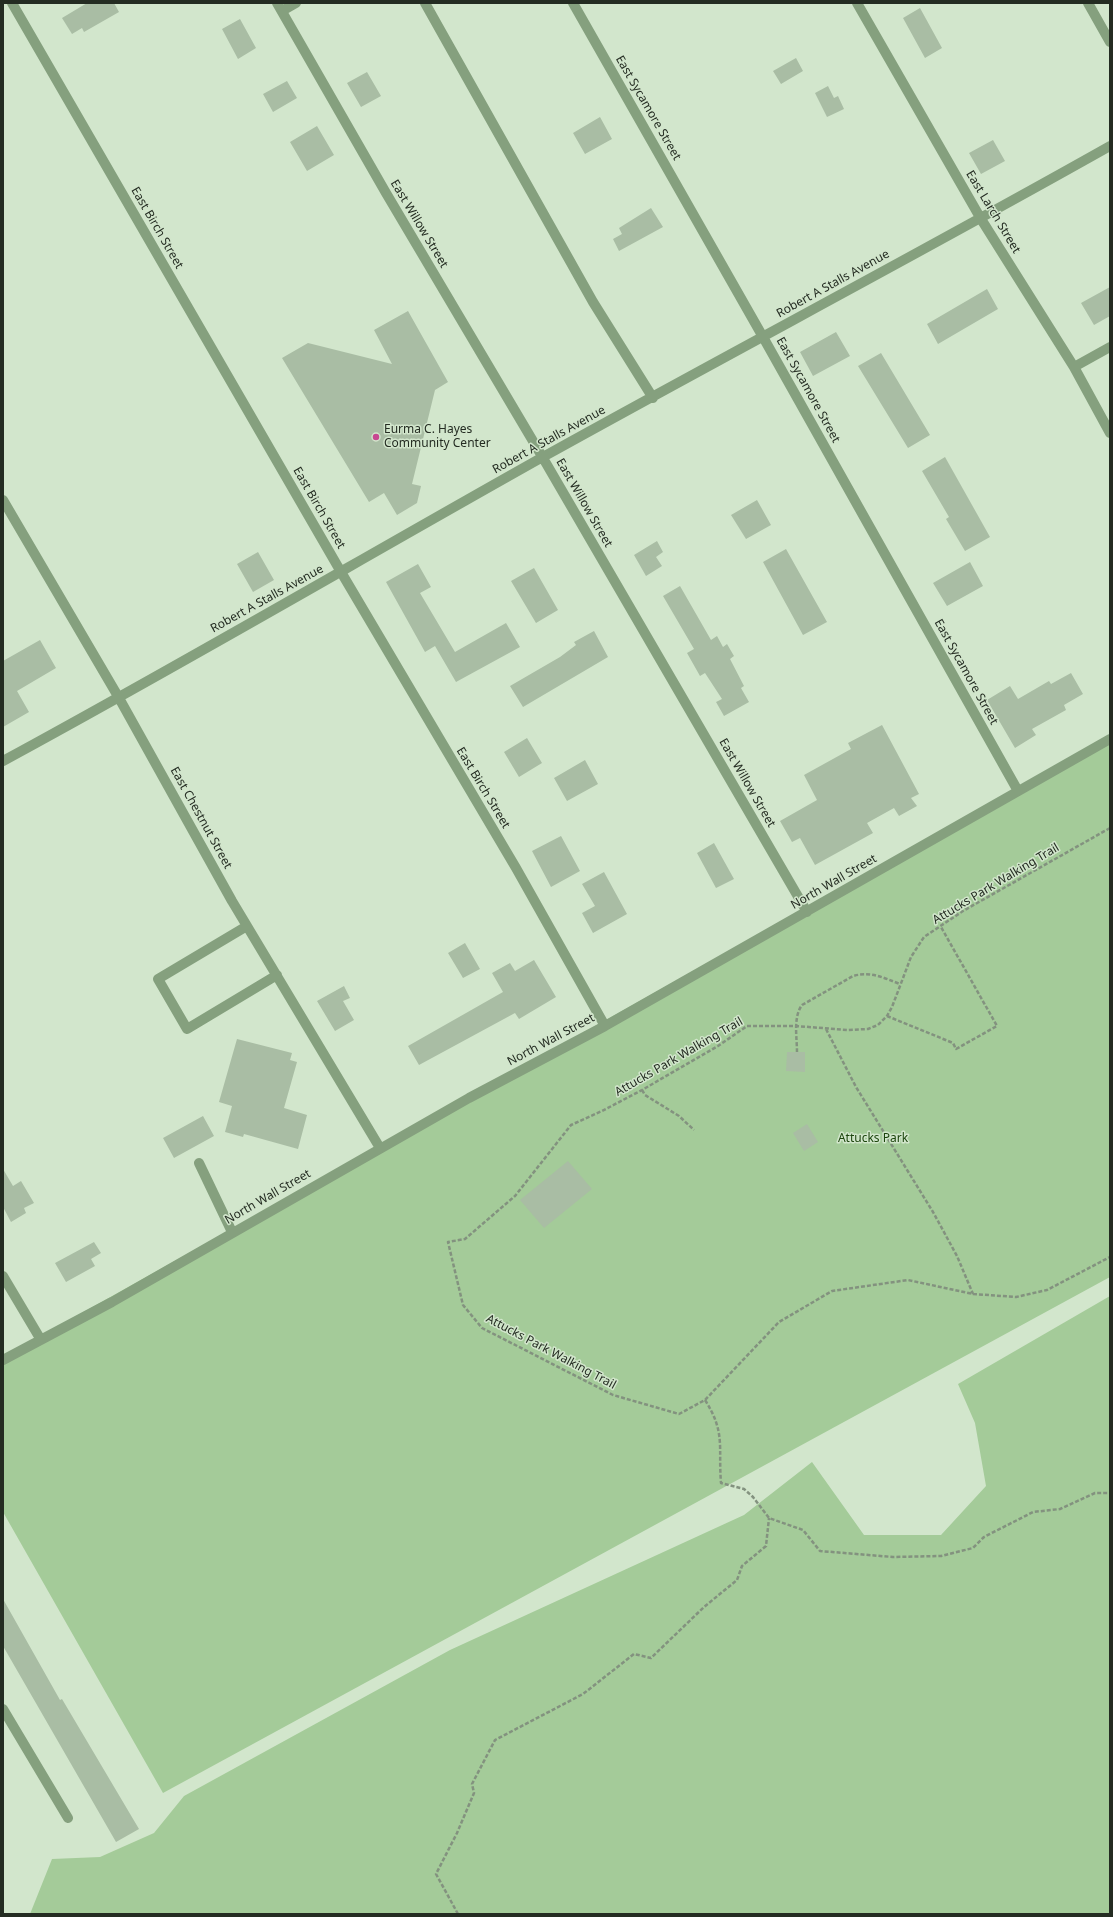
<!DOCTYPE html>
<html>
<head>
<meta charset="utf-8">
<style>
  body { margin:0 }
  #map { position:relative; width:1113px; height:1917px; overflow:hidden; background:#d2e6cc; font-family:"Noto Sans",sans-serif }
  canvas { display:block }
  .frame { position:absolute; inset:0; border:4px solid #242c22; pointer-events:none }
</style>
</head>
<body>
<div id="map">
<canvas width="1113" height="1917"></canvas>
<div class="frame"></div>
</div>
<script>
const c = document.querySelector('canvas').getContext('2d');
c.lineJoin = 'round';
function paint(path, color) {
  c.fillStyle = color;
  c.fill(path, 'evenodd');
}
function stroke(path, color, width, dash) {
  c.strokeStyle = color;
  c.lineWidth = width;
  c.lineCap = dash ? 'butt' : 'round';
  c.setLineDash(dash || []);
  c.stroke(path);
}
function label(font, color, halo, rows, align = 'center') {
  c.font = font + ' "Noto Sans",sans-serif';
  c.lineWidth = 3;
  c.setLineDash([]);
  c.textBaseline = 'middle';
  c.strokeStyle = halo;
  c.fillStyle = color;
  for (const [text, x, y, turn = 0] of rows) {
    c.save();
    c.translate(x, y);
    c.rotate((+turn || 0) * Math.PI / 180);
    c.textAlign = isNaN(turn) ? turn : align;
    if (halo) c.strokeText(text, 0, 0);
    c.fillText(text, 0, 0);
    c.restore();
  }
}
const green = new Path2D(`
  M1110 738V1277L163 1793 3 1512V1357Z
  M1110 1296V1914H30L52 1859 100 1857 154 1833 184 1796 450 1650 744 1515 812 1462 864 1535H941L986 1486 975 1423 958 1384Z`);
const building = new Path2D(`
  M87 3H114L119 12 84 32 82 28 72 34 62 18Z
  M920 8 942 48 925 58 903 18Z
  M240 19 256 48 238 59 222 29Z
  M796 58 803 71 781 84 773 71Z
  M367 72 381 96 361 107 347 83Z
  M287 81 297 98 273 112 263 94Z
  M828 86 834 98 838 96 844 109 827 117 815 93Z
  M600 117 612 139 585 154 573 133Z
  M317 126 334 155 307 171 290 142Z
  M993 140 1005 161 981 174 969 153Z
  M651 208 663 227 619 251 613 239 622 234 619 228Z
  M1110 287V316L1094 325 1081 303Z
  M987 289 998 309 938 344 927 324Z
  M408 311 448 382 435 390 412 484 421 486 417 503 397 515 384 493 369 502 282 358 308 343 392 364 374 330Z
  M836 332 850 356 813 376 800 352Z
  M881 353 930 435 908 448 858 366Z
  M945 457 990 537 965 551 946 519 949 517 922 471Z
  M757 500 771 525 746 539 731 515Z
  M657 541 663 552 656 557 662 566 646 576 634 555Z
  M786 549 827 622 803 635 763 562Z
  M258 552 274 580 253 592 237 564Z
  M970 562 983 586 947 606 933 583Z
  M418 564 431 587 420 593 455 652 506 623 520 647 456 682 435 646 425 652 386 582Z
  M534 568 558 610 536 623 511 581Z
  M680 586 711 640 717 636 723 647 727 644 734 656 730 659 744 686 741 688 749 702 724 716 716 702 722 699 705 673 700 676 687 653 694 649 663 596Z
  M594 631 608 657 523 707 510 686 560 657 576 645 574 642Z
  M40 640 56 668 17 691 29 712 3 727V661Z
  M1071 673 1083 694 1064 705 1066 710 1032 729 1036 735 1015 748 987 700 1010 686 1018 699 1049 681 1051 684Z
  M882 725 919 794 911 798 917 806 899 816 894 808 867 823 873 833 815 865 800 838 792 842 780 821 817 800 804 775 851 749 848 743Z
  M527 738 542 763 519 777 504 752Z
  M585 760 598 784 567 801 554 778Z
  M561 836 580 871 551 887 532 851Z
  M714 843 734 879 716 888 697 853Z
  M604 872 627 914 593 933 582 913 595 906 582 884Z
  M465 943 480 969 463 978 448 953Z
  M534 960 556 997 519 1019 515 1013 419 1065 408 1046 503 992 492 973 510 963 515 971Z
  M344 986 350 998 343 1001 354 1020 335 1031 317 1001Z
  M237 1039 292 1053 290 1060 297 1062 284 1108 307 1115 298 1149 244 1134 243 1137 225 1132 232 1106 219 1102Z
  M787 1052H805V1072L786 1071Z
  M203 1116 214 1136 174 1158 163 1138Z
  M807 1124 818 1142 804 1151 793 1133Z
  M568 1161 592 1189 544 1228 520 1200Z
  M3 1169 13 1186 21 1181 34 1203 24 1208 26 1213 11 1222 3 1207Z
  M94 1242 101 1253 91 1259 95 1266 66 1282 55 1263Z
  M3 1599 60 1700 62 1699 139 1829 116 1842 3 1646Z`);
const path = new Path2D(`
  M1110 828 963 911 924 937 911 957 892 1007 887 1016 878 1025 868 1029 847 1030 796 1026H747L718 1046 642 1090 602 1111 571 1125 515 1196 465 1239 448 1242 463 1305 482 1328 613 1395 679 1414 705 1400 779 1322 832 1291 908 1280 973 1294 1016 1297 1047 1290 1110 1257
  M887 1016 953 1043 956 1049 997 1026 941 927
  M826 1029 856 1087 933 1212 957 1256 973 1294
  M797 1052C797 1038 793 1017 802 1005L853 976C871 971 884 978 900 984
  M642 1090 645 1095 679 1116 694 1130
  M705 1400C726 1433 718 1447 721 1483L744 1489 753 1497 769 1518 803 1530 820 1551 893 1557 941 1556 973 1548 984 1537 1033 1512 1060 1509 1095 1493H1110
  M458 1914 436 1874 457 1833 474 1793 472 1784 495 1740 583 1694 634 1654 651 1658 704 1607 737 1580 742 1566 766 1546 769 1518`);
const minor = new Path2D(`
  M12 3 341 572 516 868 605 1026
  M277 3 386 193 543 458 807 912
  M425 3 593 302 653 398
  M573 3 763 337 1018 791
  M857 3 981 219 1074 367 1110 433
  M1088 3 1110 42
  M282 11 296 3
  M1074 367 1110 347
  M3 500 119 698 232 901 380 1148
  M3 761C184 663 361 559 541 458 730 353 922 252 1110 146
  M247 926 158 979 187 1029 277 975
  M199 1163 232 1232
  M3 1276 41 1340
  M3 1360 112 1302 469 1098 605 1026 1110 739
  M3 1709 68 1818`);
const markers = [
  [376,437,4,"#c84791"]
];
const streetNames = [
  ["East Sycamore Street",648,108,60],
  ["East Larch Street",993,212,59],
  ["East Willow Street",419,224,59],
  ["East Birch Street",157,228,60],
  ["Robert A Stalls Avenue",833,284,-29],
  ["East Sycamore Street",808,390,61],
  ["Robert A Stalls Avenue",549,440,-29],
  ["East Willow Street",584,503,60],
  ["East Birch Street",319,508,60],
  ["Robert A Stalls Avenue",267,599,-29],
  ["East Sycamore Street",966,672,61],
  ["East Willow Street",747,783,60],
  ["East Birch Street",483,788,59],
  ["East Chestnut Street",201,818,61],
  ["North Wall Street",834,882,-30],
  ["Attucks Park Walking Trail",996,884,-31],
  ["North Wall Street",551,1040,-28],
  ["Attucks Park Walking Trail",679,1057,-30],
  ["North Wall Street",268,1197,-30],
  ["Attucks Park Walking Trail",551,1352,28]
];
const poiNames = [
  ["Eurma C. Hayes",384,430],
  ["Community Center",384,444]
];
const parkNames = [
  ["Attucks Park",873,1139]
];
paint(green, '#a4cb99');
paint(building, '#a9bda4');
stroke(path, '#83927f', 2.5, [4, 2]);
stroke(minor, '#85a07e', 10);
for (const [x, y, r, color] of markers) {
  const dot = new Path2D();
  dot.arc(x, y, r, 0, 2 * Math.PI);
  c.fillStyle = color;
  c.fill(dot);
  stroke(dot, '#d2e6cc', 1.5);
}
label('12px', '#242c22', '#d2e6cc', streetNames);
label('12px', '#242c22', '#d2e6cc', poiNames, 'left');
label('12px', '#1b440c', '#d2e6cc', parkNames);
</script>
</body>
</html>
